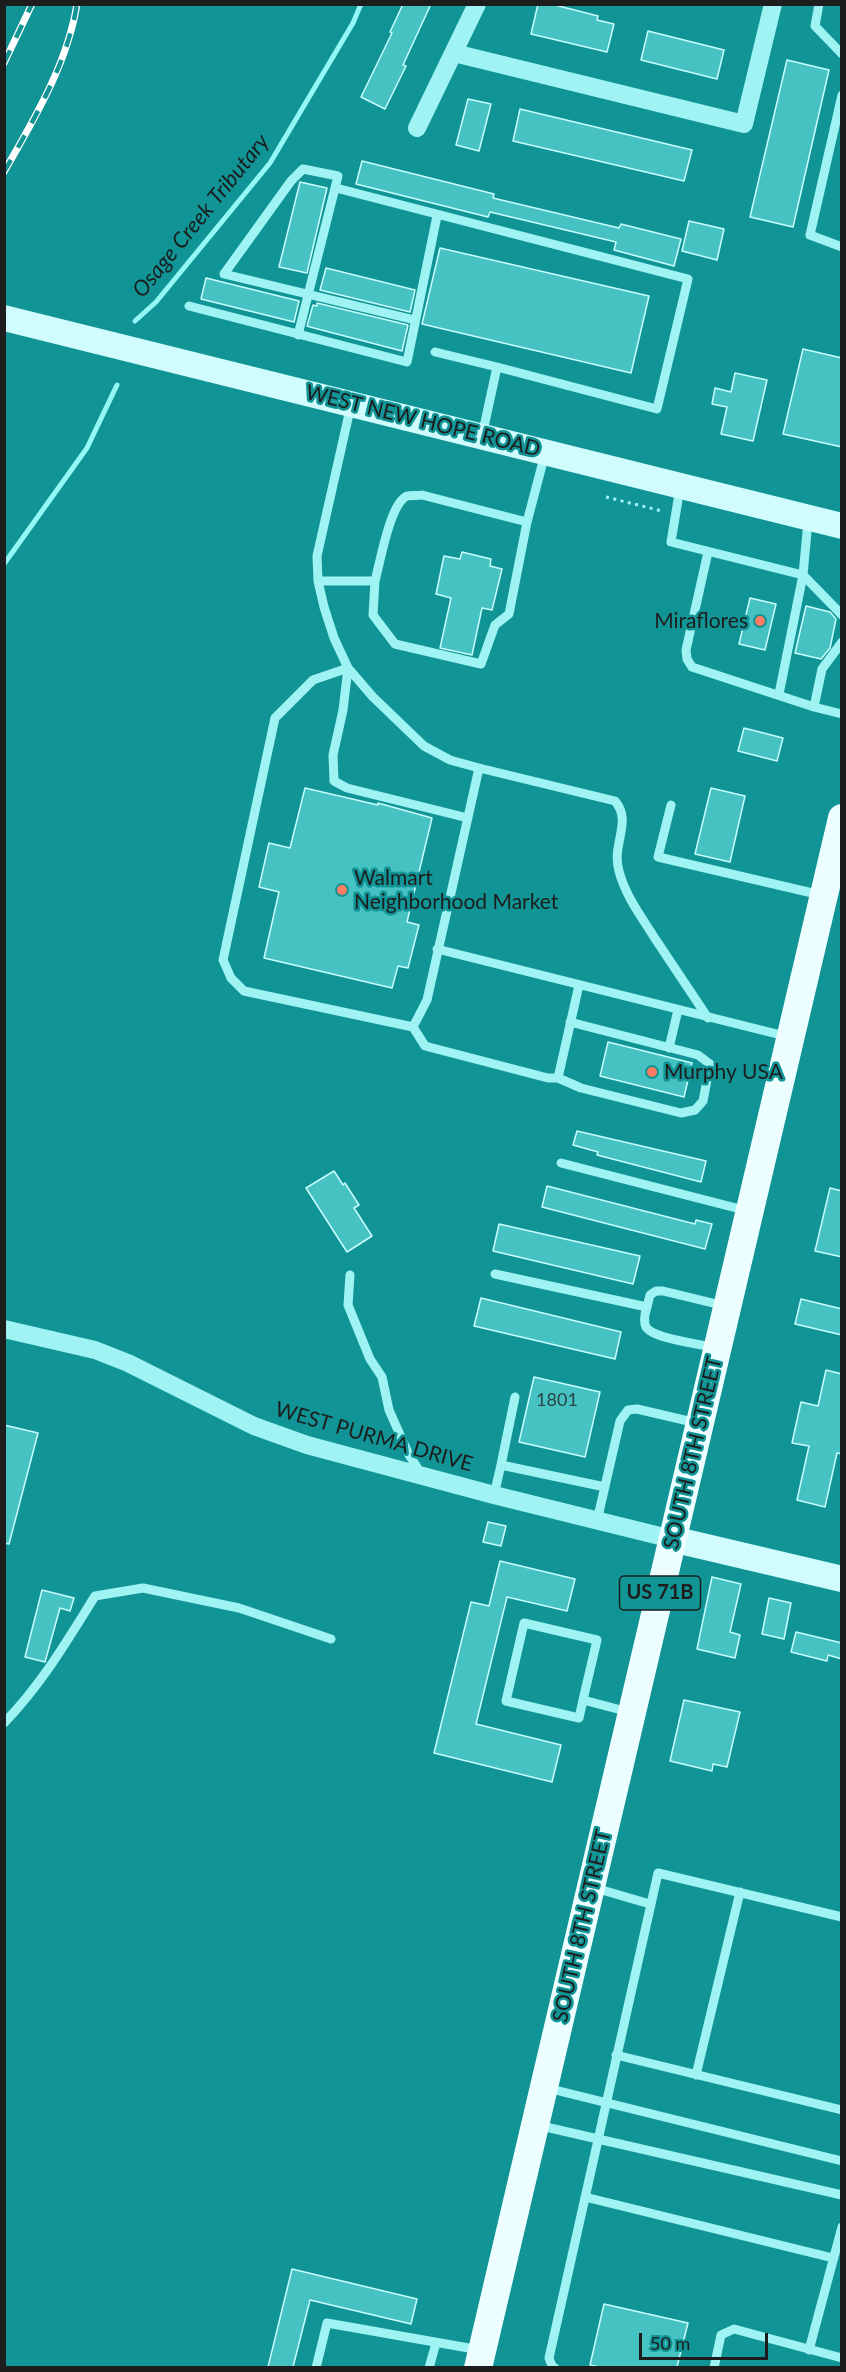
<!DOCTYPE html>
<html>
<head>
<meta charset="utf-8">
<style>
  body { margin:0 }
  #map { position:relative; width:846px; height:2372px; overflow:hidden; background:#119495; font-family:Lato,sans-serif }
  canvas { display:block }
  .frame { position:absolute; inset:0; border:6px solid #1d1d1d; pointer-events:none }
  .scale { position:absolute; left:639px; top:2333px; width:129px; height:27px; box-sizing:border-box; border:3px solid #1d1d1d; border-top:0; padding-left:8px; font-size:18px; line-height:21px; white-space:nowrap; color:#1d1d1d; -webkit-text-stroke:4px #119495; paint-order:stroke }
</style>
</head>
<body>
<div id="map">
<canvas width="846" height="2372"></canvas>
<div class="frame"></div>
<div class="scale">50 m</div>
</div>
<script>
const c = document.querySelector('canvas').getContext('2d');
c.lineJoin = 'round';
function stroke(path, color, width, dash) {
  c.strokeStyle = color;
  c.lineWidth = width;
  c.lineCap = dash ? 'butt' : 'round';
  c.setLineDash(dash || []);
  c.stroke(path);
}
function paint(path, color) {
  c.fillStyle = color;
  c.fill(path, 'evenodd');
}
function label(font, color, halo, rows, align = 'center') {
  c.font = font + ' Lato,sans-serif';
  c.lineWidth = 5;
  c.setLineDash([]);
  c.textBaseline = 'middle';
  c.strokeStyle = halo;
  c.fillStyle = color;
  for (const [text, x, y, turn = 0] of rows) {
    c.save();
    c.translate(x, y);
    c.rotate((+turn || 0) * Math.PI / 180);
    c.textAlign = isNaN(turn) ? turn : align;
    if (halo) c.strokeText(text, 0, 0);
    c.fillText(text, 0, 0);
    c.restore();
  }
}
const stream = new Path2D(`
  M135 321 156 302 270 163 353 23 361 4
  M4 564 87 448 117 385`);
const building = new Path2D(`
  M403 4H431L403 65 406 66 385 109 361 97 392 33 390 32Z
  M538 4H551L598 16 597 20 614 24 607 52 531 34Z
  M648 31 724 50 717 79 641 60Z
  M787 60 829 70 793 227 750 217Z
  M468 99 491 104 479 151 456 145Z
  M520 109 692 150 684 181 513 141Z
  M362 161 494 194 493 198 619 228 621 224 681 239 674 266 614 250 616 242 490 212 488 217 356 184Z
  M300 182 327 188 307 273 279 267Z
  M689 221 724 229 717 260 682 251Z
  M440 248 649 296 631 373 422 324Z
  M326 268 415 290 410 312 320 290Z
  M206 278 299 301 294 322 201 299Z
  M317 303 408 325 402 351 310 327 307 326 313 305 317 306Z
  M803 349 842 358V447L783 434Z
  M735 373 767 380 753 441 721 434 727 407 712 404 715 388 731 392Z
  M462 552 491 559 490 566 502 569 492 610 482 608 472 655 440 648 451 598 436 594 444 556 460 559Z
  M750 598 776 604 765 650 739 644Z
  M806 606 830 612 836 619 830 648 821 659 795 653Z
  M744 728 783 738 777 761 738 751Z
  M305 788 378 805V803L432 818 407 922 419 925 408 968 398 966 392 988 264 958 279 892 259 887 269 843 290 848Z
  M711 788 745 796 730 862 695 854Z
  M608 1042 692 1063 684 1097 600 1076Z
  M577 1131 706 1161 701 1182 597 1155 598 1152 573 1145Z
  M334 1171 343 1185 345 1183 359 1205 354 1208 372 1236 347 1252 306 1188Z
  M547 1186 695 1224 696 1220 712 1224 705 1249 542 1207Z
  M830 1188 842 1191V1257L815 1251Z
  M499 1224 640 1256 633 1284 493 1251Z
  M481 1298 621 1332 615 1359 474 1326Z
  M801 1299 842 1309V1335L795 1324Z
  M826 1370 842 1374V1454L837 1453 825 1507 797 1500 809 1446 792 1443 801 1402 818 1406Z
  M534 1377 600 1392 585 1457 519 1442Z
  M4 1425 38 1433 9 1544 4 1543Z
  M488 1522 506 1526 501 1546 483 1542Z
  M500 1561 575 1579 567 1611 507 1597 476 1724 561 1745 552 1782 434 1753 471 1602 489 1606Z
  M712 1577 741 1584 730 1632 740 1635 735 1658 697 1649Z
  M42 1590 74 1598 70 1611 60 1608 45 1662 25 1657Z
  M769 1598 791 1603 784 1639 762 1634Z
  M796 1632 842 1643V1659L828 1655 827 1661 791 1652Z
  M684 1700 740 1712 727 1767 713 1764 712 1771 670 1761Z
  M292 2269 417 2299 411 2324 310 2300 293 2367H268Z
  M604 2304 688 2323 677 2367H599L590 2365Z`);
const path = new Path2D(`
  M606 497 662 511`);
const lane = new Path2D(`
  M819 4 815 26 842 54
  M842 95 810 235 842 247
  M336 188 688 279 657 409 497 367 482 436
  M189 306 407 362 437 216
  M298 335 338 176 303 169 291 181 224 274 415 320
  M435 352 497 367
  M351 405 317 556 318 581 324 607 334 638 348 668 373 697 424 746 450 760 479 768 615 801C633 822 611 844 619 871 625 895 641 916 654 937 672 964 690 991 708 1018
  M680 488 671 542 803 575 808 521
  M708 552 686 650 687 659 692 667 814 707
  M803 575 842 615
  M318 581H375C380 563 390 503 407 496 411 495 418 496 422 495L527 522 545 454
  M375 581 373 615 395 644 481 664 495 625 509 614 527 522
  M842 642 822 669 814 707 842 714
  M779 694 803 575
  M671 805 658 857 821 895
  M468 818 347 788 334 781 333 755 343 710 348 668 313 680 275 718 223 960 231 978 244 991 413 1027 425 1046 548 1078H558L579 985
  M437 949 789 1037
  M413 1027 427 1000 479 768
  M669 1048 678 1010
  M558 1078 581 1088 681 1113 695 1110 703 1101 710 1064 698 1055 570 1022
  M561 1163 748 1211
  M495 1274 647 1307C645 1313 643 1321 646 1327 653 1339 701 1344 716 1348
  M350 1275 348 1305 370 1359 382 1377 389 1410 409 1455 417 1467 416 1475
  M647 1307 650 1295 656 1291H663L725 1306
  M501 1465 515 1397
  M494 1495 501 1465 605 1487
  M597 1521 620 1421 628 1410 637 1409 697 1423
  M583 1700 579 1718 506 1701 524 1623 597 1640 583 1700 629 1712
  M4 1723C41 1685 67 1641 95 1596L143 1588 239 1608 331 1639
  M595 1888 650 1904
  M616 2055 842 2110
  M696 2075 740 1892
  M547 2088 842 2161
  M537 2125 842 2195
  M585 2197 833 2258
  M809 2350 842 2227
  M316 2368 327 2323 480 2350
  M429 2368 436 2343
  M555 2368 552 2366 549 2358 658 1873 842 1917
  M714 2368 721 2335 734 2329 842 2358`);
const street = new Path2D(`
  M454 53 744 124 773 4
  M417 128 477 4
  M4 1329 95 1350 128 1363 254 1426 307 1445 494 1495 672 1539`);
const secondary = new Path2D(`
  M4 318 842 526
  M672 1539 842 1579`);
const primary = new Path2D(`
  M478 2368 842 818`);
const rail = new Path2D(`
  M4 63 32 4
  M4 172C34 119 67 65 77 4`);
const markers = [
  [760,621,6,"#ff7b62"],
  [342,890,6,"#ff7b62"],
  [652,1072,6,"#ff7b62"]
];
const numberNames = [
  ["1801",557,1400]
];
const shields = [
  [660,1593,81]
];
const shieldNames = [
  ["US 71B",660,1593]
];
const streetNames = [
  ["WEST NEW HOPE ROAD",423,421,14],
  ["WEST PURMA DRIVE",374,1437,16],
  ["SOUTH 8TH STREET",693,1453,-77],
  ["SOUTH 8TH STREET",582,1926,-77]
];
const poiNames = [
  ["Miraflores",748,621,"right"],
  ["Walmart",354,878],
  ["Neighborhood Market",354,902],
  ["Murphy USA",664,1072]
];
const waterNames = [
  ["Osage Creek Tributary",201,216,-51]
];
stroke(stream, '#92f7f5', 5);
paint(building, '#47c2c2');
stroke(building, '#c8fdfd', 1.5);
stroke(path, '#a0f3f3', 3, [3, 4.5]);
stroke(lane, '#a0f3f3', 9);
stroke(street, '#a0f3f3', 18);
stroke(secondary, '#d0fcfd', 26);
stroke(primary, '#ecfeff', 28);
stroke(rail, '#fff', 7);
stroke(rail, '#119495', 4.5, [14]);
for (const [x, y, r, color] of markers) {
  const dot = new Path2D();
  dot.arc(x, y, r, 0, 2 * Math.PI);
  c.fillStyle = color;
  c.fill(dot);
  stroke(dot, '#119495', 2);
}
label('18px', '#284646', null, numberNames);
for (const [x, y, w] of shields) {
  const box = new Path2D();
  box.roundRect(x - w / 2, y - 17, w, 34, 4.5);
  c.fillStyle = '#119495';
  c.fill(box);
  stroke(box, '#1d1d1d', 1.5);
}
label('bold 20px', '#1d1d1d', null, shieldNames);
label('21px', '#1d1d1d', '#119495', streetNames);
label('21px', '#1d1d1d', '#119495', poiNames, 'left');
label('italic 22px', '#191d1d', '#119495', waterNames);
</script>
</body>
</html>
